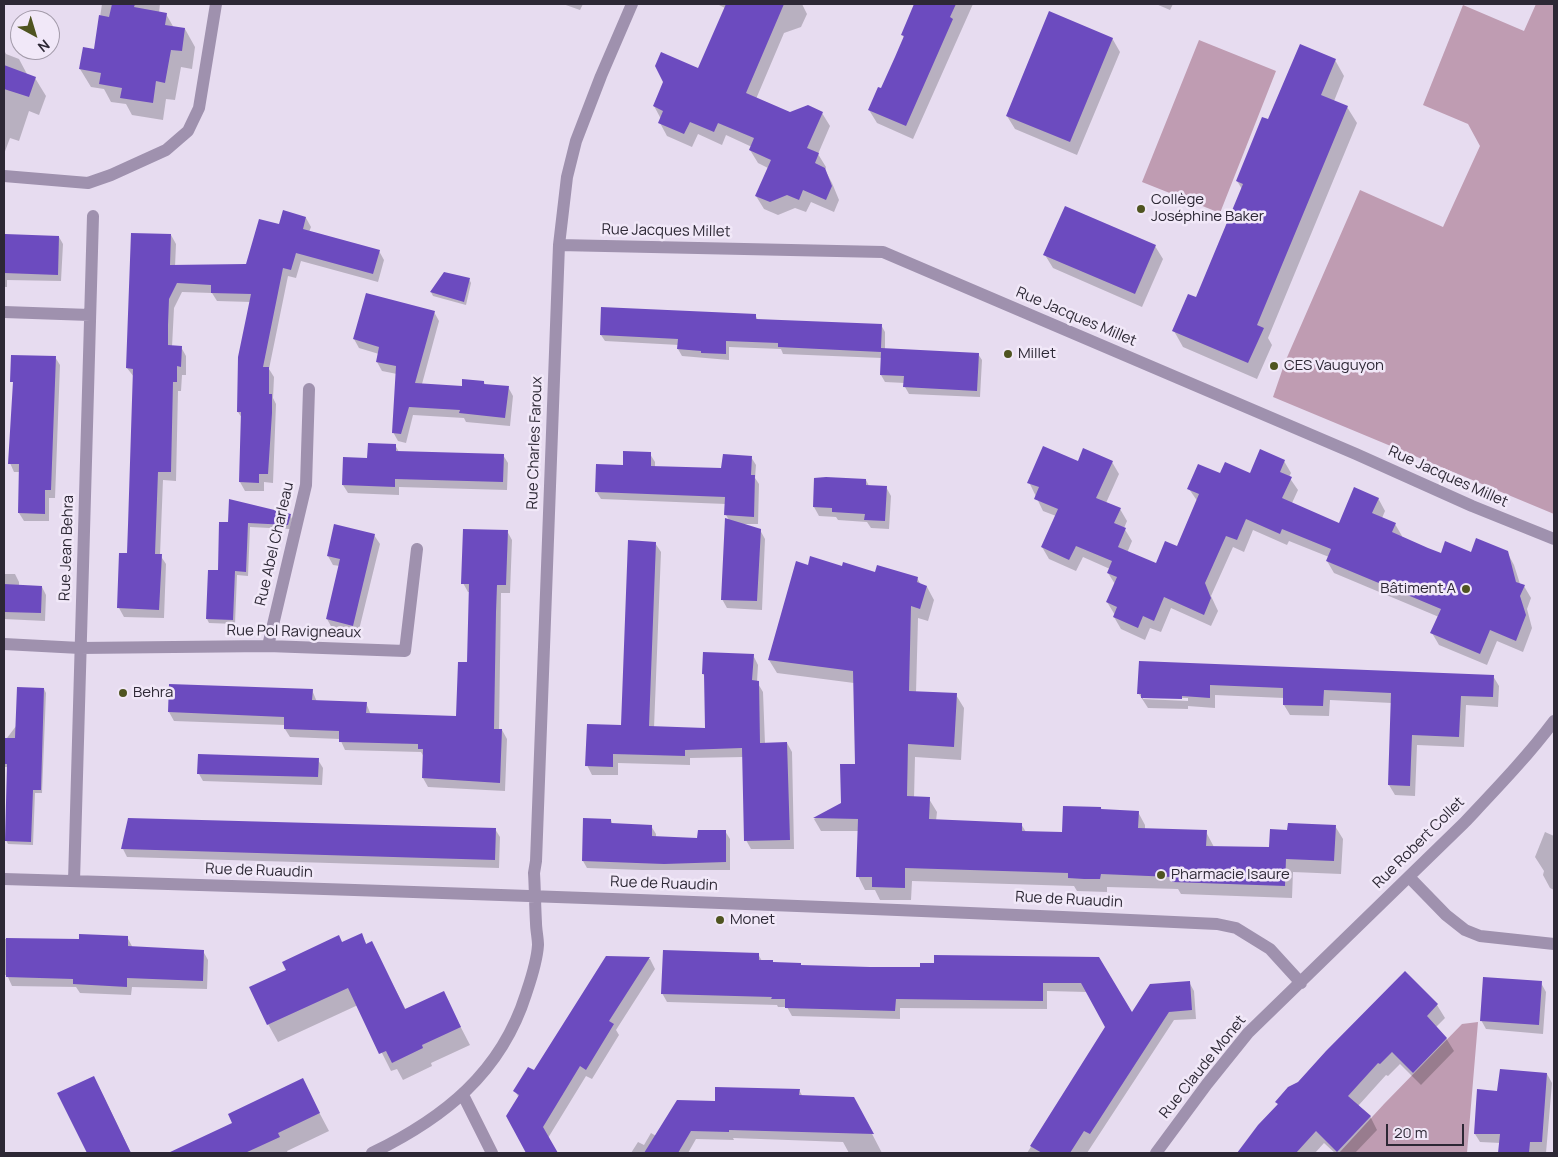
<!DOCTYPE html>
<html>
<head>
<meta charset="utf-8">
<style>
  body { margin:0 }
  #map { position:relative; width:1558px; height:1157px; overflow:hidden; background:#e7dcf0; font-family:Manrope,sans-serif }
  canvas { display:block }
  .frame { position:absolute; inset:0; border:5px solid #2d2835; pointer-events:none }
  .north { position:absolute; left:10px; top:10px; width:50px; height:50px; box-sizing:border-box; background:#f1e8f8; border:1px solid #a39baa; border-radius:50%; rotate:141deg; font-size:14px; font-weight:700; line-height:20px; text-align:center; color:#2d2835 }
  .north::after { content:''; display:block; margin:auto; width:18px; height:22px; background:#4f5420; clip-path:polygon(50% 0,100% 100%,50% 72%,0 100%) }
  .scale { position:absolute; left:1386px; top:1124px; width:78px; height:22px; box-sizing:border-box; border:2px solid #2d2835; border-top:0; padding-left:6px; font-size:15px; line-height:18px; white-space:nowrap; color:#2d2835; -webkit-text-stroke:4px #f1e8f8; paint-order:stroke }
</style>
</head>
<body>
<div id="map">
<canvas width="1558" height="1157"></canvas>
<div class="frame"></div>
<div class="north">N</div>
<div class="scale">20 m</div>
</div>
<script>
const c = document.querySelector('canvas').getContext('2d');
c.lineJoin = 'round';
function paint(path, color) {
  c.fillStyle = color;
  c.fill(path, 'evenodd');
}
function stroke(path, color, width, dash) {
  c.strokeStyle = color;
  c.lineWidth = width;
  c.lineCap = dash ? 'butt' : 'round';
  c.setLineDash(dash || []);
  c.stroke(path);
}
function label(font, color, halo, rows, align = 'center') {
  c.font = font + ' Manrope,sans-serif';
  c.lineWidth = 5;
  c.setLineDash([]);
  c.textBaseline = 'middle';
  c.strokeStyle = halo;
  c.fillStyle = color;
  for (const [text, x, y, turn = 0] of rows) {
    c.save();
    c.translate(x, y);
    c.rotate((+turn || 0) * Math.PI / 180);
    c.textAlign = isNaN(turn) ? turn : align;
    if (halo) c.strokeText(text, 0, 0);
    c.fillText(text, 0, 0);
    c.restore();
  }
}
const green = new Path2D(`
  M1536 4H1554V514L1273 397 1285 362 1360 190 1443 227 1480 146 1468 124 1423 105 1463 5 1524 31Z
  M1199 40 1276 71 1220 213 1142 182Z
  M1478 1022 1467 1153H1339L1384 1104 1462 1024Z`);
const shadow = new Path2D(`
  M102 4H160L159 13 166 14 174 28 185 29 195 47 192 69 181 67 175 100 166 99 163 120 132 115 126 104 111 102 104 89 91 87 80 69 95 51Z
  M563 4H583L580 10Z
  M717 4H802L807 14 801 27 784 33 756 99 790 114 822 113 830 126 818 154 826 167 825 170 832 183 839 200 834 212 811 202 806 212 795 208 778 215 764 209 756 196 768 168 758 163 750 150 752 147 726 135 722 145 698 134 692 147 667 136 660 123 661 119 654 106 699 69 725 8Z
  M916 4H973L913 139 877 123 869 110 882 90 904 38 902 34Z
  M1156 4H1173L1170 10Z
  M1112 38 1120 52 1077 155 1015 129 1007 116Z
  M4 50 6 54 19 59 28 76 35 78 46 96 39 115 29 111 19 141 10 138 4 154Z
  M1335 60 1344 76 1334 101 1347 107 1357 123 1268 338 1272 345 1257 379 1183 347 1174 331 1196 299 1242 189 1237 181Z
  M306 218 311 227 309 232 379 251 384 260 378 282 301 261 296 278 288 276 269 369 274 377 273 398 276 404 273 483 264 482V491H245L240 482 242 418 238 412 251 302 217 301 212 293 182 292 174 308 172 347H181L186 356V375H182L181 391H178L176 481 163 480 160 555 166 564 164 618 124 617 119 608 128 554 134 377 127 368 171 235 176 244 175 267 247 266 280 226Z
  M59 237 63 244 61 281 7 280V287H4V242Z
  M1155 246 1163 259 1142 307 1053 268 1045 255Z
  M469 279 471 283 466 305 433 296 431 292Z
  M434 312 439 321 422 384 463 387 484 382 485 385 508 387 513 396 510 426 466 422 464 418 413 415 406 443 398 441 393 432 397 374 382 371 377 362 379 354 359 348 354 339Z
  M755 315 758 320 881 325 885 332V349L978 354 982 360 980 397 909 394 905 387V383L885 382 881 375 882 358 783 354 781 349 729 347V360L682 356 678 349 679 345 605 341 601 335Z
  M55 357 60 365 55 498H49V521H24L19 513 20 472H14L10 463Z
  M395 445 399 452 503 455 508 463 507 490 399 487V495L348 493 343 485 368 459Z
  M650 454 655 462V467L722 470 751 457 756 465 755 478 759 484 758 524H743L760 530 765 539 762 610 727 608 722 599 729 520 726 515V504L601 499 596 491 624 466Z
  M1284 461 1291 473 1289 477 1298 490 1292 503 1340 525 1378 498 1385 511 1382 518 1395 524 1402 536V538L1441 554 1507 552 1514 565 1520 584 1524 586 1531 598 1527 609 1532 628 1523 652 1497 641 1487 665 1439 645 1432 633 1439 617 1334 573 1327 561 1329 557 1289 541 1287 545 1253 530 1244 552 1233 547 1211 596 1218 611 1211 626 1171 608 1161 632 1150 628 1145 640 1121 629 1114 617 1115 615 1107 602 1115 584 1108 573 1110 569 1083 557 1076 571 1049 559 1042 547 1056 516 1043 511 1029 482 1078 462H1112L1119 474 1106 503 1120 509 1127 521 1124 528 1132 541 1127 553 1156 565 1178 547 1198 502 1189 489 1220 475H1251Z
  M815 479 866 480 869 486 886 487 891 496 889 529 871 528 867 522 838 520 836 517 819 516 814 507Z
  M290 515 292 519 290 529 250 527 248 576 237 575 235 624 209 623 207 619 220 572 221 523Z
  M507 531 512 540 510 593H501L499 730H502L507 739 505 791 428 787 423 778 424 757 421 752 345 750 340 739 290 737 285 729V725L174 721 169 712 170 686 312 690 317 702 366 703 371 715 457 717 468 663 470 592H468L463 583Z
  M374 535 380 544 358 634 332 628 327 619 340 566 333 565 328 556Z
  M655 543 661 552 654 728 707 730 706 678 703 674 753 655 758 665 757 682 763 692 765 744 787 743 792 752 794 849H751L746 840 743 757 690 758V765L618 763V775H592L587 765 622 727Z
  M809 567H842L875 574 917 578 921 585 927 587 934 600 928 621 918 618 916 693 956 695 964 708 961 760 915 757 914 798 929 799 937 812 936 821 1021 824 1026 832 1063 833 1101 808 1102 811 1138 812 1145 825V830L1206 832 1214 847 1271 848 1288 831 1335 826 1343 839 1341 874 1293 872 1292 898 1181 894 1178 889 1107 887V892L1077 891 1074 886 912 881 911 900H880L875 890H865L858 876 859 831H821L814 819 842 803 856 765 854 683 777 673 769 660Z
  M4 574H15L19 582V586L42 587 46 595 45 621 4 619Z
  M1140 662 1493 676 1499 686 1498 707 1466 705 1464 747 1417 745 1415 796 1395 795 1389 785 1392 703 1330 700 1329 716 1290 715 1284 705V698L1215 695V708L1188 706V709L1148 708 1139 694ZM1143 697 1188 698V701L1143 699Z
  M44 689 46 693 42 793H35L33 845 8 844 6 840 8 767H4V742Z
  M318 760 323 768 322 785 203 781 199 774Z
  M611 820 613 825 651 826 656 834V838L698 839 725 831 730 839V870H642L587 868 583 861Z
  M495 829 500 837 499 868 127 857 123 849Z
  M1545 832 1554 836V890L1550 888 1543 875 1544 871 1535 857Z
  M361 935 367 945 371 943 406 1010 443 993 470 1045 431 1063 432 1066 403 1080 397 1069 391 1071 358 1005 278 1042 268 1024 342 944Z
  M127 937 133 948 203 951 208 960 207 989 132 987 131 995 80 993 76 987 12 986 7 975H4V939L80 940Z
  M758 954 762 961 801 966 921 968 1098 958 1132 1015 1189 982 1194 991 1196 1019 1174 1020 1087 1153H1027L1107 1027 1087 992 1047 991V1009L900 1008V1019L792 1016 787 1007H778L777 1005 667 1002 662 993Z
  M607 957 650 959 655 969 616 1030 619 1035 592 1079 586 1076 548 1138 557 1153H528L508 1116 519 1098 515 1091 534 1072Z
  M1405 973 1437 1005 1445 1018 1436 1027 1446 1038 1454 1051 1421 1085 1400 1064 1388 1076 1386 1075 1358 1106 1370 1116 1377 1130 1355 1153H1335L1324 1143 1315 1153H1239L1259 1125 1278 1105 1277 1102 1299 1083Z
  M1541 983 1546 992 1543 1034 1486 1029 1481 1020Z
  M1547 1074 1552 1083 1546 1153H1500L1501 1143 1480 1142 1475 1134 1498 1092Z
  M93 1077 103 1095 131 1153H88L59 1094Z
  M302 1080 329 1131 287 1151 288 1153H171L234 1123Z
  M799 1090 803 1097 858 1107 882 1153H849L843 1142 733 1138 734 1140 696 1139 688 1153H631L638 1142 644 1145 651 1133 656 1136 716 1102Z`);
const building = new Path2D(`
  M112 4H135L134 7 167 13 165 25 185 28 182 51 171 50 165 83 156 81 153 103 120 98 122 88 99 84 101 73 79 69 83 47 94 49 99 15 109 17Z
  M726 4H784L746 93 790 112 808 105 823 112 807 148 819 153 815 163 825 168 832 186 826 200 803 190 799 200 787 195 770 202 755 196 771 160 749 150 754 138 718 123 714 132 690 122 684 134 658 123 663 111 653 106 663 82 655 66 661 52 698 68Z
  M914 4H956L950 17 953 19 906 126 868 110 878 87 881 88 895 57 904 36 901 35Z
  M1049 11 1113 38 1070 142 1006 116Z
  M1300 44 1336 59 1321 95 1348 106 1257 325 1264 328 1248 363 1172 331 1188 294 1196 297 1243 184 1236 181 1262 117 1268 119Z
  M4 65 36 77 29 97 4 89Z
  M1065 206 1156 245 1135 294 1043 255Z
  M283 210 306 217 303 229 380 250 373 274 296 253 291 270 283 268 263 367H269V394H272V413L268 474H259V483L239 482 241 412H237L238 357 251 294 211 293V285L177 283 169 299 168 325V345L182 346 181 367 177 366V382H173L171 472H158L155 554H162L159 610 117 608 119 553H127L128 525 133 369 126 368 131 233 171 234 170 265 246 264 259 219 279 224Z
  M5 234 59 236 58 275 4 273Z
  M444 272 470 278 464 302 430 292Z
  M366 293 435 311 415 383 462 386V379L484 381V384L509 386 505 418 459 413 460 410 409 407 401 434 392 433 396 366 376 362 379 347 353 339Z
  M601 307 756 314V319L882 324 881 348 979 353 977 391 903 387 904 376 880 375 881 352 778 347V343L726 341V354L701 353V351L677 349 678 339 600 335Z
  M11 355 56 356 51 490H45V514L18 513 19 464H8L13 382H10Z
  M368 443 396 444V451L504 454 503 482 395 479V487L342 485 343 457 367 458Z
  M1043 446 1078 461 1083 448 1113 461 1096 498 1121 508 1114 523 1126 528 1118 547 1156 563 1165 541 1177 546 1199 494 1187 489 1198 464 1220 473 1225 462 1250 473 1260 449 1285 460 1280 472 1292 477 1282 498 1339 523 1354 487 1379 498 1372 513 1396 523 1392 532 1428 548 1441 553 1445 541 1471 552 1476 538 1508 551 1516 582 1525 585 1520 596 1526 615 1516 641 1490 630 1480 654 1430 633 1441 609 1326 561 1331 549 1282 529 1280 534 1246 519 1237 540 1226 536 1205 583 1211 598 1204 615 1164 597 1154 621 1143 616 1138 628 1113 617 1117 607 1106 602 1117 577 1107 573 1117 549 1112 561 1076 546 1069 560 1041 547 1058 509 1034 499 1039 487 1027 483Z
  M623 451 651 452V466L721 468 723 454 752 456 751 475H755L754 517 724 515 725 497 595 492 596 464 623 465Z
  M826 477 866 479V485L887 486 885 521 864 520 865 514 832 512V508L813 507 814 478Z
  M229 499 291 514 288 525 248 523 246 572 235 571 233 620 206 619 208 570H220H218L219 522H228Z
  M725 518 761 529 757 601 721 600Z
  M334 524 375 534 353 626 326 619 340 559 327 556Z
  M463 529 508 530 506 585H497L496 612 494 729H502L500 783 422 778 423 749H418V744L339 742V731L284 729V717L168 712 169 684 313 689 312 700 367 702 366 713 456 716 458 662H467L469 584H461Z
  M628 540 656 542 649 726 705 728 704 674H702L703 652 754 654 752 680 759 681 760 743 787 742 790 840 744 841 742 748 685 750V756L613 754V767L585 766 587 724 621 725Z
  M810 556 842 566 843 562 875 572 877 565 918 577 917 582 927 586 920 609 911 606 909 691 957 693 954 747 908 744 907 796 930 797 929 819 1022 823V831L1062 832 1063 806 1101 807V809L1139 811 1138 828 1207 830 1206 846 1269 847 1270 829 1287 830 1288 823 1336 825 1334 861 1286 859 1285 886 1172 882V877L1101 874 1100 879H1084L1068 878V873L905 868V888L872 887V877H856L858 819 813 818 841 803 840 764H855L853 671 768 660 796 561 808 565Z
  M4 584 42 586 41 613 4 612Z
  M1139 661 1494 675 1493 697 1461 696 1459 737 1412 735 1410 786 1388 785 1391 693 1324 690 1323 706 1283 705V688L1210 685V698L1182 696V699L1141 698V694H1137Z
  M17 687 44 688 41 790H33L31 842 5 841 7 764H4V738H15Z
  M198 754 319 758 318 777 197 774Z
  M128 818 496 828 495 860 121 849Z
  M583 818 611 819V823L652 825V836L697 838 698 830H726V862L664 864 582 861Z
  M362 933 366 944 372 941 405 1009 444 991 461 1027 422 1045 423 1048 392 1063 386 1051 379 1054 348 988 267 1025 249 987 286 970 282 962 339 935 342 942Z
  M79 934 128 936V946L204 950 203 981 127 978V987L73 984V979L6 977V938L79 939Z
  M663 950 759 953V960H773V962L801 963V965L870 967H920V963H934V955L1099 957 1132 1012 1150 984 1190 981 1192 1010 1169 1012 1090 1134 1084 1131 1070 1153H1042L1030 1146 1105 1027 1081 983H1043V1001L896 999 895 1011 785 1008V999H771L772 997 661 994Z
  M606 956 650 957 609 1021 614 1024 586 1070 580 1066 543 1127 558 1153H526L506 1116 519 1095 513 1091 528 1067 534 1070Z
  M1405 971 1438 1004 1427 1016 1447 1038 1413 1073 1392 1052 1380 1064 1378 1063 1348 1096 1371 1116 1337 1152 1316 1131 1296 1153H1237L1258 1125 1278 1104 1275 1102 1288 1087 1298 1082 1326 1051Z
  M1483 977 1542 981 1539 1025 1480 1021Z
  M1500 1069 1547 1073 1542 1142H1530L1529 1153H1498L1500 1134H1474L1477 1089 1497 1091Z
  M94 1076 131 1153H87L57 1093Z
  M303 1078 320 1113 278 1133 280 1137 245 1153H168L232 1123 228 1114Z
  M715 1087 800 1089 799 1095 854 1097 874 1134 729 1130V1132L691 1131 678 1153H644L677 1100 715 1101Z`);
const minor = new Path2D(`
  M4 176 88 183 111 175 166 150 188 131 199 108 216 4
  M559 245 883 252 1356 454 1472 506 1554 539
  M4 312 90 315
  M4 644 80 648 268 646 405 651 417 549
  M268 646 306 485 309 389
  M1409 877 1446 915 1465 930 1480 936 1554 944
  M4 879C408 891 813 905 1217 924L1236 928 1270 949 1301 983
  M74 881 93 216
  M463 1095 492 1153
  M372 1153C444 1118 501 1073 526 994 531 979 537 962 538 945 538 938 536 930 536 923 535 906 535 889 534 873L536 861 559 245 567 177 576 141 601 76 632 4
  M1156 1153 1207 1084 1248 1033 1464 823C1495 790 1527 757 1554 721`);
const markers = [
  [1141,209,5,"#4f5420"],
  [1008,354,5,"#4f5420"],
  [1274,366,5,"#4f5420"],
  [1466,589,5,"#4f5420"],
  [123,693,5,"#4f5420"],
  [1161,875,5,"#4f5420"],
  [720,920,5,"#4f5420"]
];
const poiNames = [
  ["Collège",1151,200],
  ["Joséphine Baker",1151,217],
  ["Millet",1018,354],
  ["CES Vauguyon",1284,366],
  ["Bâtiment A",1456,589,"right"],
  ["Behra",133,693],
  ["Pharmacie Isaure",1171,875],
  ["Monet",730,920]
];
const streetNames = [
  ["Rue Jacques Millet",666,231,1],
  ["Rue Jacques Millet",1076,317,23],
  ["Rue Charles Faroux",535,443,-88],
  ["Rue Jacques Millet",1448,477,24],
  ["Rue Abel Charleau",275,544,-77],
  ["Rue Jean Behra",67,548,-88],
  ["Rue Pol Ravigneaux",294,632,1],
  ["Rue Robert Collet",1419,843,-45],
  ["Rue de Ruaudin",259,871,2],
  ["Rue de Ruaudin",664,884,2],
  ["Rue de Ruaudin",1069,900,3],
  ["Rue Claude Monet",1203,1067,-51]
];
paint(green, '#bf9cb2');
paint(shadow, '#0003');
paint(building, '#6c4bbf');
stroke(minor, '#9f91ae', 12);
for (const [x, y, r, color] of markers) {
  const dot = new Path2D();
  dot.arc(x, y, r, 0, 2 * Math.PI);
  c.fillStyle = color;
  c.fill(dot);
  stroke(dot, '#f1e8f8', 2);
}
label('15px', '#2d2835', '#f1e8f8', poiNames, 'left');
label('15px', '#2d2835', '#f1e8f8', streetNames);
</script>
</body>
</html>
